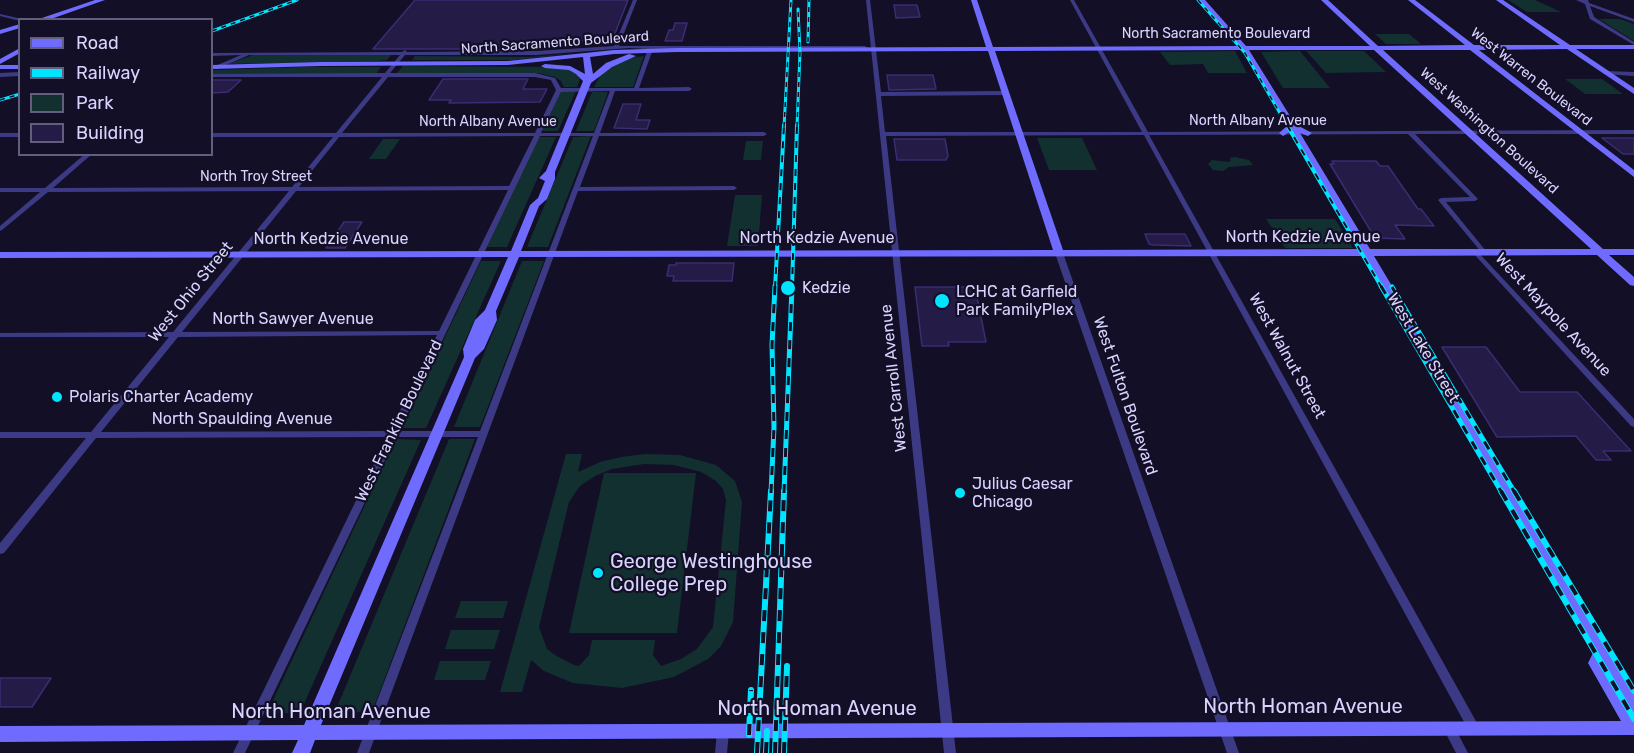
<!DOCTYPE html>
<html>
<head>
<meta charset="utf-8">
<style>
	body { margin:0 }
	#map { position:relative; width:1634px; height:753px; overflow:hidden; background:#130f26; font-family:Rubik,sans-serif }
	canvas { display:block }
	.legend { position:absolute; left:18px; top:18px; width:195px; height:138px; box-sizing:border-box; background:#130f26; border:2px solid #625e7d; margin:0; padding:8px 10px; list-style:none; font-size:18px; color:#d9d4ff }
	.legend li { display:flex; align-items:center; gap:12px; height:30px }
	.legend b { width:30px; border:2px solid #625e7d }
</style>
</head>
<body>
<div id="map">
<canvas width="1634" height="753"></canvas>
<ul class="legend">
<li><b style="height:8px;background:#6f6bff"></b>Road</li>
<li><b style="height:8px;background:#00e5ff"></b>Railway</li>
<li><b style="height:16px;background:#12302f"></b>Park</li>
<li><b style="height:16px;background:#241b47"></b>Building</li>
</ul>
</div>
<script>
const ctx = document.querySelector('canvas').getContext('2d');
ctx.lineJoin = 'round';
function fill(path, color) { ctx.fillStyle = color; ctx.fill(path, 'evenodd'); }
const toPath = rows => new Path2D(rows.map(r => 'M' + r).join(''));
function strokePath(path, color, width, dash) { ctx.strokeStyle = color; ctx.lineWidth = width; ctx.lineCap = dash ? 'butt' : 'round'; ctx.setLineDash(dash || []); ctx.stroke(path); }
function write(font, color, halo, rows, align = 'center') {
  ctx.font = font + ' Rubik,sans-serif'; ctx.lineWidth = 4.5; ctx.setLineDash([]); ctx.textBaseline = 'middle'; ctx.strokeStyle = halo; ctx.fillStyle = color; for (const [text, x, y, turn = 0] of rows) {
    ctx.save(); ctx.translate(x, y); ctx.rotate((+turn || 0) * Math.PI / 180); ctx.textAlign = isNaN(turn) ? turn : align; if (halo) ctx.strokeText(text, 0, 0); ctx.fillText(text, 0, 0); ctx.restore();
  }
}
fill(toPath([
	[1508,0,1535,0,1561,12,1527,12],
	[1599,19,1620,19,1634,24,1634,41],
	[1375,34,1409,34,1421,44,1386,44],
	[1235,51,1247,73,1208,73,1203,64,1170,65,1160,52],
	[1300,51,1330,88,1283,88,1261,52],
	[1306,51,1364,51,1386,72,1326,73],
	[578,53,514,60,412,60,415,56,530,57],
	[253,55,391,55,387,60,376,61,228,64],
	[644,56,633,87,594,87,602,72,611,66,630,58],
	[403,66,557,67,569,69,578,74,580,79,577,87,564,87,561,81,555,77,538,73,397,73],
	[303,67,381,67,376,74,212,74,212,70],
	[1565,79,1602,79,1623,94,1585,94],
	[576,91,558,131,542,131,561,92],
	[592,92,608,92,594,131,576,131],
	[591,136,548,247,527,247,573,137],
	[539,137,556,137,507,247,487,247],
	[1037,138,1082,138,1097,170,1049,170],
	[383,139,400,139,386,159,369,159],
	[746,141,763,141,761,160,743,160],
	[1235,157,1249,160,1253,165,1229,167,1223,171,1213,170,1208,164,1212,160,1229,162,1231,160,1229,158],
	[735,195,762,195,758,246,727,246],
	[1266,219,1335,219,1353,248,1285,248],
	[481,261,501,261,426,428,402,428],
	[522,261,544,261,480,427,454,427],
	[396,439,421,440,300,713,267,713],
	[449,439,475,439,372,712,335,712],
	[566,454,582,454,578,472,600,462,621,457,645,454,680,455,716,465,735,481,742,502,733,622,721,646,708,659,674,677,622,688,573,683,544,671,531,660,522,692,500,692],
	[644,464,674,465,701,472,716,481,723,489,726,500,713,627,697,649,681,659,661,666,653,655,655,640,592,640,589,655,579,666,574,665,555,655,547,649,539,627,569,502,580,486,595,476,612,469],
	[604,473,696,473,677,633,569,633],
	[461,601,508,601,503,618,455,618],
	[451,630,500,630,494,649,445,649],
	[440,661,491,661,485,680,434,680]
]), '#12302f');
const building = toPath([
	[415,0,628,0,612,41,549,41,545,48,538,49,373,49,415,0],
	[894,5,917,5,920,17,896,18,894,5],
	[675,23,687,23,682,41,665,41,669,30,673,30,675,23],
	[887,75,933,75,936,89,889,90,887,75],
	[443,79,528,79,523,89,547,89,540,102,449,103,451,100,429,100,443,79],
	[212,80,241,80,228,92,212,93,212,80],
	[623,104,641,104,636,120,650,120,647,129,614,128,623,104],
	[1602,138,1634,138,1634,154,1623,154,1602,138],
	[894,139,945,139,948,156,946,160,897,160,894,139],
	[1332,161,1376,161,1380,166,1388,166,1418,209,1421,209,1434,226,1395,225,1405,239,1375,238,1330,164,1334,164,1332,161],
	[344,222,362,222,345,248,326,248,344,222],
	[1145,234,1185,234,1191,246,1153,245,1149,244,1145,234],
	[676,263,734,263,732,281,673,281,674,276,667,276,669,265,676,265,676,263],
	[915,287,975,287,986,342,948,342,949,346,922,346,915,287],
	[1442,347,1486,347,1520,392,1577,392,1631,451,1603,451,1611,460,1596,460,1576,436,1497,437,1442,347],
	[0,678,51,678,32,707,0,707,0,678]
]);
fill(building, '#241b47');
strokePath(building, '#3b2d73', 1.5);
fill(toPath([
	[633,0,637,0,619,46,865,46,868,48,865,50,653,49,639,88,689,87,692,89,689,91,615,91,600,133,764,132,767,134,764,136,599,136,580,187,734,186,737,188,734,190,578,191,369,753,357,753,478,437,396,437,245,753,233,753,387,437,96,438,4,553,0,554,0,543,86,438,0,438,0,432,91,432,169,337,0,337,0,333,173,332,289,191,48,192,2,230,0,231,0,226,40,192,0,192,0,188,45,188,85,154,92,154,53,188,292,187,333,137,212,137,212,133,336,133,382,77,212,77,212,74,385,73,400,55,249,55,217,69,214,67,215,66,241,55,212,56,212,53,402,52,405,50,407,52,536,51,614,46,633,0],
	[629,48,648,49,634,88,561,88,555,78,535,73,390,73,405,55,536,55,629,48],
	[388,77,535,77,551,80,556,90,535,133,342,133,388,77],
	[610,91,594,133,541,133,561,92,610,91],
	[534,136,509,186,299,187,339,137,534,136],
	[540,136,593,136,480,431,399,431,540,136],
	[508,190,439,331,182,332,296,191,508,190],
	[437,335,390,431,101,432,178,337,437,335],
	[866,0,870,0,881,92,1006,91,1009,93,1006,95,881,96,885,132,1142,132,1070,0,1074,0,1148,132,1634,130,1634,134,1415,134,1478,199,1475,201,1446,202,1486,251,1486,253,1484,254,1482,253,1438,200,1441,198,1470,197,1408,134,1149,135,1477,723,1479,727,1477,731,1473,732,1469,731,1144,135,886,136,956,753,944,753,866,0],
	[1576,0,1588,0,1589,3,1634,19,1634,22,1590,6,1594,17,1634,42,1634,45,1590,19,1585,4,1576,0],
	[0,14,22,19,22,20,20,20,20,21,0,16,0,14],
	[1606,71,1634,72,1634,76,1604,74,1603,73,1606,71],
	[20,72,20,76,0,77,0,73,20,72],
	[0,133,20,133,20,137,0,137,0,133],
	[1475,250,1477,251,1634,419,1634,427,1631,426,1473,253,1473,251,1475,250],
	[1059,251,1063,253,1239,753,1227,753,1055,253,1059,251],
	[1449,723,1453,724,1468,753,1456,753,1443,728,1445,724,1449,723],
	[723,726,727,727,729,731,727,753,715,753,717,731,719,727,723,726]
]), '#3d3a85');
fill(toPath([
	[95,0,105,0,48,20,36,20,95,0],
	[971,0,977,0,993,47,1238,46,1198,0,1205,0,1246,46,1370,46,1321,0,1328,0,1378,46,1465,45,1408,0,1415,0,1474,45,1560,45,1496,0,1503,0,1570,45,1634,45,1634,49,1576,49,1634,88,1634,94,1567,49,1479,50,1634,170,1634,177,1470,50,1383,50,1603,249,1634,249,1634,255,1609,255,1634,277,1634,286,1630,285,1597,255,1374,256,1634,690,1634,735,315,740,310,753,292,753,298,740,0,742,0,726,304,725,464,357,463,349,475,320,485,310,508,257,0,258,0,252,511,251,530,205,538,198,545,181,539,178,546,171,583,81,576,74,569,70,545,68,541,66,545,64,570,66,585,74,583,57,508,65,320,66,212,69,212,65,320,62,508,61,614,50,677,48,986,47,971,0],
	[1242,50,1287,126,1279,133,1283,136,1291,131,1360,249,1063,250,995,51,1242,50],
	[1249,50,1374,50,1591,249,1370,249,1300,133,1308,136,1312,133,1295,124,1249,50],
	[988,51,1053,250,521,251,539,206,547,199,555,179,555,172,591,83,612,67,636,56,629,54,606,63,593,74,590,57,614,54,677,52,988,51],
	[1363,256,1594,651,1588,663,1621,721,321,725,475,358,484,349,497,320,496,311,519,257,1363,256],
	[20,24,20,28,0,34,0,30,20,24],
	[20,48,20,53,0,64,0,59,20,48],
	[0,65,20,65,20,69,0,69,0,65]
]), '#6f6bff');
const railFar3 = toPath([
	[1198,0,1245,53,1288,127],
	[212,31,297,0],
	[808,42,809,0],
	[0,100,20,94],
	[784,127,791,0],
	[797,127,800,52,798,9]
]);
const railFar2 = toPath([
	[1287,125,1382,288],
	[775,288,784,125],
	[792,288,797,125]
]);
const railFar1 = toPath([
	[1381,286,1502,493],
	[1392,287,1515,493],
	[771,493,774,427,772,345,775,286],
	[784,493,792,286]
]);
const rail = toPath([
	[1501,491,1634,719],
	[1514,491,1634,691],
	[749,735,751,690],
	[757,753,771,491],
	[766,753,767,731],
	[775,753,784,491],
	[784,753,787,666]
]);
strokePath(railFar3, '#00e5ff', 3);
strokePath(railFar2, '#00e5ff', 4);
strokePath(railFar1, '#00e5ff', 5);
strokePath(rail, '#00e5ff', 6);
strokePath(railFar3, '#130f26', 1.5, [5]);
strokePath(railFar2, '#130f26', 2, [7]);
strokePath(railFar1, '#130f26', 3, [9]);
strokePath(rail, '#130f26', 4, [11]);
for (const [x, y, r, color] of [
	[788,288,8,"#00e5ff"],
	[942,301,8,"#00e5ff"],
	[57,397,6,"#00e5ff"],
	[960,493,6,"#00e5ff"],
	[598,573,6,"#00e5ff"]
]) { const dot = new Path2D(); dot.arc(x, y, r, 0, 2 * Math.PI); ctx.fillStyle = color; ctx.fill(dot); strokePath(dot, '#130f26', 2); }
write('14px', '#d9d4ff', '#130f26', [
	["North Sacramento Boulevard",1216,34],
	["North Sacramento Boulevard",555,43,-4],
	["West Warren Boulevard",1531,77,38],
	["North Albany Avenue",1258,121],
	["North Albany Avenue",488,122],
	["West Washington Boulevard",1489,131,42],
	["North Troy Street",256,177]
]);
write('16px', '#d9d4ff', '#130f26', [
	["North Kedzie Avenue",1303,237],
	["North Kedzie Avenue",817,238],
	["North Kedzie Avenue",331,239],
	["West Ohio Street",191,292,-51],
	["West Maypole Avenue",1553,315,47],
	["North Sawyer Avenue",293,319],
	["West Lake Street",1423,348,59],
	["West Walnut Street",1287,356,61],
	["West Carroll Avenue",894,378,-96],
	["West Fulton Boulevard",1125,396,71],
	["North Spaulding Avenue",242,419],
	["West Franklin Boulevard",399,421,-64]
]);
write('16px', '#d9d4ff', '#130f26', [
	["Kedzie",802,288],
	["LCHC at Garfield",956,292],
	["Park FamilyPlex",956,310],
	["Polaris Charter Academy",69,397],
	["Julius Caesar",972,484],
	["Chicago",972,502]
], 'left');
write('20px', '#d9d4ff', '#130f26', [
	["George Westinghouse",610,562],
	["College Prep",610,585]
], 'left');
write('20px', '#d9d4ff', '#130f26', [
	["North Homan Avenue",1303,707],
	["North Homan Avenue",817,709],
	["North Homan Avenue",331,712]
]);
</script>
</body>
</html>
